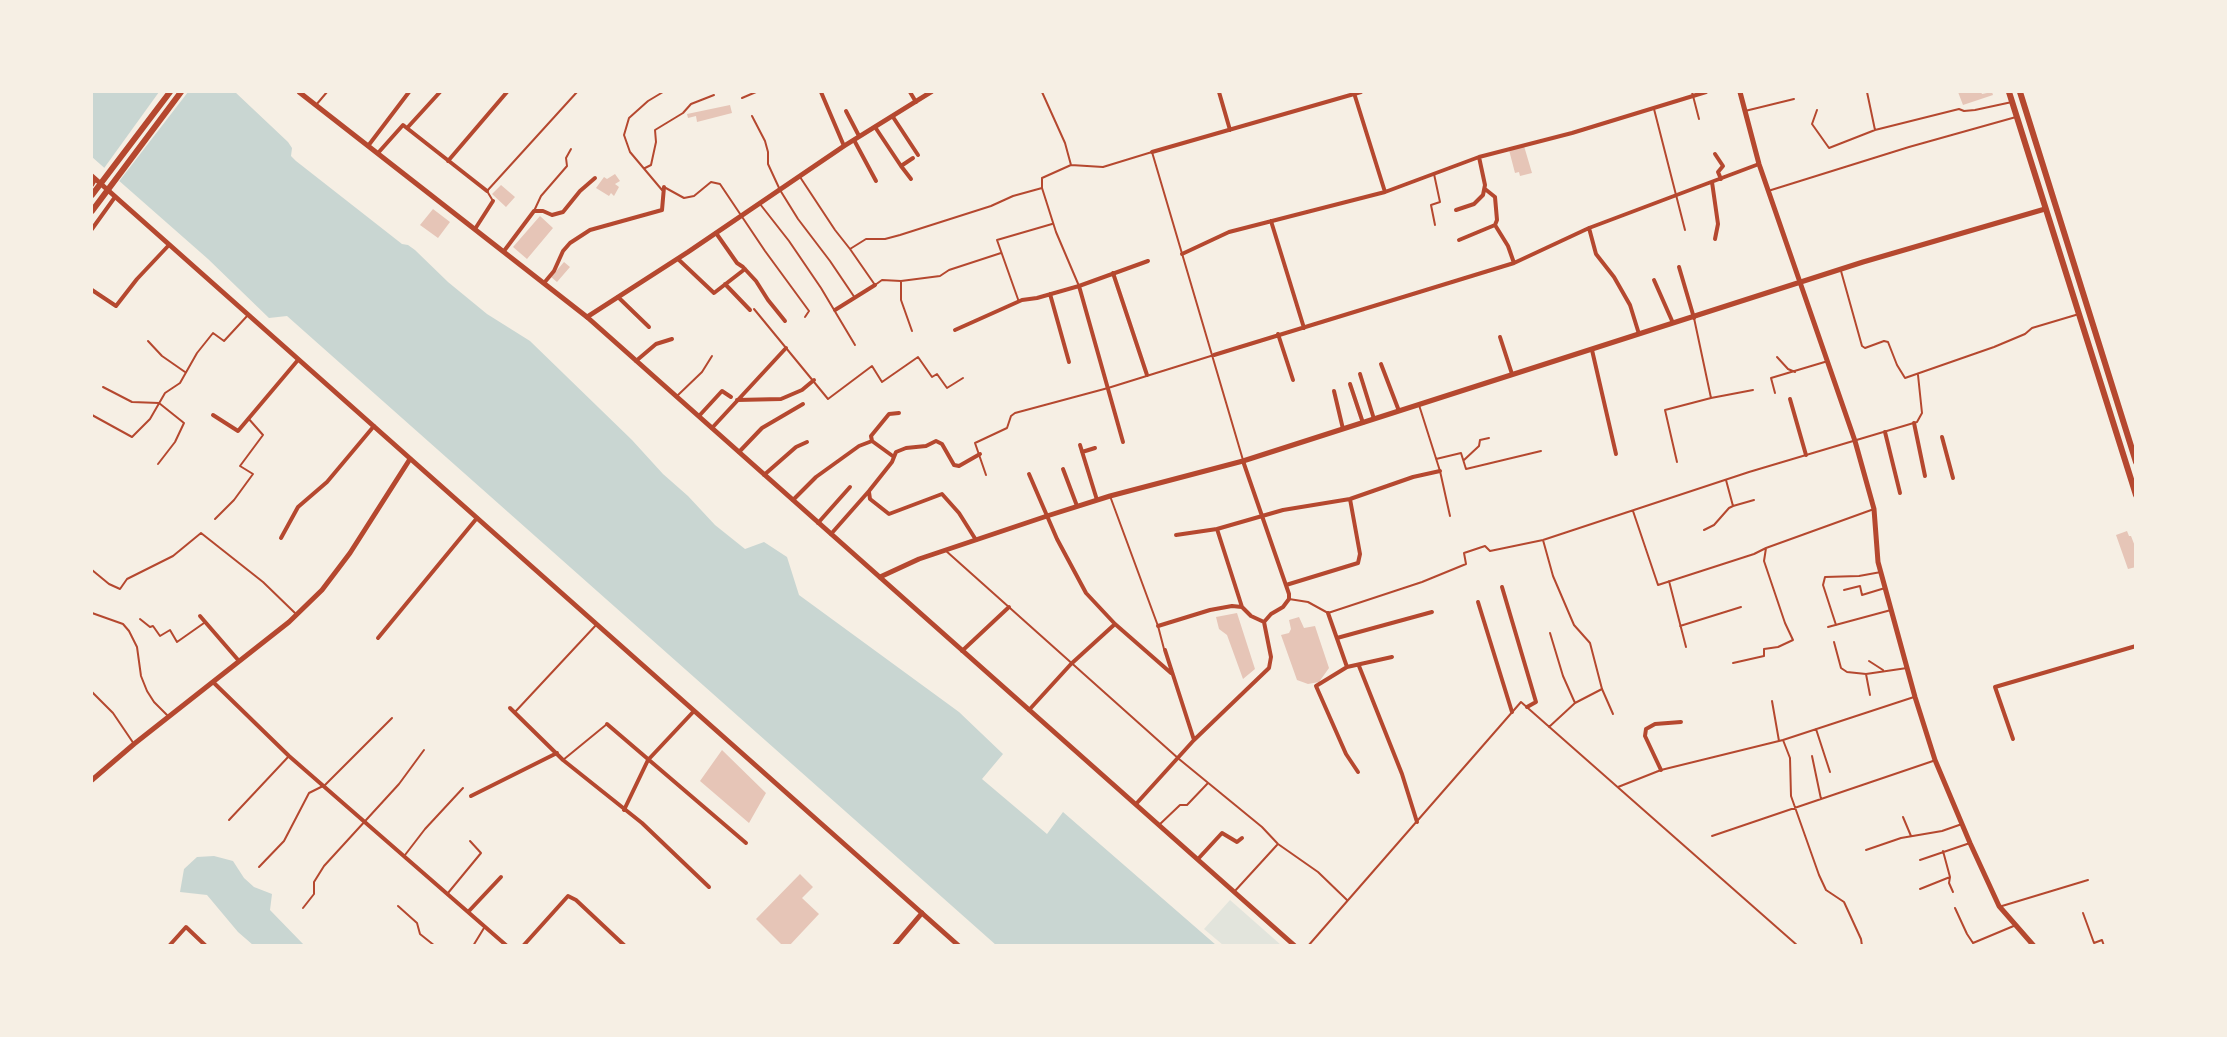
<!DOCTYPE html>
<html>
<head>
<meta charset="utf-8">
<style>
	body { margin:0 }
	#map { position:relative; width:2227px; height:1037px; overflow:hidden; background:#f6efe4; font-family:Lato,sans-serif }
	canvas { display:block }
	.frame { position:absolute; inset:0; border:93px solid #f6efe4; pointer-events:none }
</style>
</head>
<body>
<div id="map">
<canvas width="2227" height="1037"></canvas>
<div class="frame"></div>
</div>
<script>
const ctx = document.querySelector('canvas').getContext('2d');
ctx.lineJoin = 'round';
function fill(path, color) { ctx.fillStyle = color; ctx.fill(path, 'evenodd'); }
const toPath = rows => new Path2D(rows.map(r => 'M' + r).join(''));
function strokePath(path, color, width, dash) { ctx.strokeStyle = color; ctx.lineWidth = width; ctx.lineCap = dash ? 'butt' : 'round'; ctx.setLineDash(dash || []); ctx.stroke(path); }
fill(toPath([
	[1230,900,1281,945,1223,945,1204,929]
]), '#e2e4dc');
fill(toPath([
	[92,92,235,92,288,142,292,148,291,156,296,161,402,244,408,245,415,250,448,282,487,314,530,341,632,440,663,474,688,496,715,525,745,549,764,542,787,557,799,595,959,712,1003,754,982,779,1047,834,1063,812,1216,945,996,945,287,316,269,318,208,259,92,157],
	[214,856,233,861,244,878,254,887,272,894,270,910,304,945,253,945,238,932,207,895,180,892,184,869,197,857]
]), '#c9d6d2');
fill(toPath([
	[159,92,188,92,117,184,102,171]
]), '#f6efe4');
fill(toPath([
	[1958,92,1981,92,1982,94,1992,92,1993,95,1963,105],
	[730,105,732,113,697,122,696,116,688,118,687,114],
	[1524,146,1532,173,1520,176,1519,172,1515,173,1509,150],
	[615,174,620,181,615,184,619,187,614,196,611,193,609,196,596,188,604,177,607,179],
	[501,185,515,197,506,207,492,194],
	[433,209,450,222,438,238,420,225],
	[540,216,553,228,527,259,513,247],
	[564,262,570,267,557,282,551,277],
	[2127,531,2129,536,2131,536,2136,549,2136,567,2128,569,2116,535],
	[1237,613,1255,669,1243,679,1227,635,1219,629,1216,617],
	[1299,617,1304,628,1315,626,1329,668,1319,682,1308,684,1297,680,1281,635,1289,633,1291,629,1289,620],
	[722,750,766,793,749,823,700,781],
	[800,874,813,887,802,898,819,914,789,946,783,946,756,919]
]), '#e6c5b7');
strokePath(toPath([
	[663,92,648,101,629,118,624,135,630,152,662,190,664,187,684,198,694,196,711,182,720,184,765,251,809,311,805,317],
	[1042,92,1065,143,1071,165,1103,167,1152,152,1243,460],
	[1692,92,1699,119],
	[1867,92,1875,130],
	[742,98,756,92],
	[316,105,327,92],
	[1654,109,1685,230],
	[1817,110,1812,124,1829,148,1875,130,1959,109,1964,111,1975,110,2012,102],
	[1745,111,1794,99],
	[752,116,765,141,768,152,768,164,780,190,798,219,830,261,855,298],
	[1071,165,1042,178,1042,188,1056,232,1079,286],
	[645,168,651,165,656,142,655,130,683,113,691,104,714,95],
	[1434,174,1440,202,1431,205,1435,225],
	[800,177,835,230,850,249,875,285,882,280,901,281,940,276,949,270,1001,253],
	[1768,191,1909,147,2016,117],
	[493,201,487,191,577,92],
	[760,204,789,241,821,288,855,345],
	[534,211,541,196,567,166,566,158,571,149],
	[850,249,866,239,885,239,900,235,991,206,1013,196,1042,188],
	[1841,271,1862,346,1865,348,1884,341,1888,342,1897,365,1905,378,1994,347,2025,334,2032,328,2079,314],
	[901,281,901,300,912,331],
	[1019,302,997,240,1052,224],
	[754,309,828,399,872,366,882,382,918,357,932,377,937,374,947,388,963,378],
	[1694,318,1711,398,1753,390],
	[148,341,162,356,185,372],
	[1777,357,1788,369,1795,372],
	[103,387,132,402,159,403],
	[1775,393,1771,378,1828,361],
	[677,396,702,372,712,356],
	[1419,405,1440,471,1450,516],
	[92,415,132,437,150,419,165,393,180,383,197,353,213,333,224,341,248,315],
	[1436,459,1461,453,1466,469,1541,451],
	[1464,460,1479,446,1480,440,1489,438],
	[1677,462,1665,410,1711,398],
	[158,464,175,442,184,423,159,403],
	[986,475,975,443,1007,428,1011,416,1015,413,1108,388,1214,355],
	[1110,496,1158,626,1164,649],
	[1733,506,1754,500],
	[1633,511,1658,585,1754,554,1766,548,1874,509],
	[215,519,234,500,253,474,240,466,263,435,248,418],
	[1704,530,1714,525,1729,508,1733,506,1726,480],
	[1543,540,1553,576,1574,625,1590,643,1602,689,1613,714],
	[92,548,92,551],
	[945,550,1179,759,1262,827,1278,844,1318,872,1347,900],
	[92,570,109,584,120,589,127,579,173,556,201,533,263,582,295,613],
	[1669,581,1686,647],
	[1844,590,1860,586,1862,595,1885,588],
	[1289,599,1308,602,1328,613,1422,582,1466,564,1464,553,1485,546,1490,551,1543,540,1749,472,1917,422,1922,413,1918,375],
	[92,613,123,624,129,631,137,647,141,676,147,691,154,702,167,715],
	[140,619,150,627,153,626,160,636,170,630,177,642,204,623],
	[1836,625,1823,585,1825,577,1859,576,1881,572],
	[1680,626,1741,607],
	[1828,627,1891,610],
	[1550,633,1563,676,1575,703],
	[1834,642,1841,668,1847,672,1866,674,1907,668],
	[1869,661,1883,670],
	[1733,663,1764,656,1764,649,1778,647,1793,640,1785,623,1764,561,1766,548],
	[1866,674,1870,695],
	[92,692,113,713,134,744],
	[1772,701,1779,741],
	[515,712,597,624],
	[1549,727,1575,703,1602,689],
	[1816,729,1830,772],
	[1783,740,1790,758,1791,796,1819,875,1826,890,1844,902,1861,939,1862,946],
	[1812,756,1821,799],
	[563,760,607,724],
	[1618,787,1661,770,1783,740,1914,697],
	[1903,817,1911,836],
	[229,820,289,756],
	[1159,825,1180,805,1187,805,1208,783],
	[1712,836,1933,761],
	[1866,850,1901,838,1942,831,1962,824],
	[405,855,425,829,463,788],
	[1920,860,1970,843],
	[259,867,284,841,309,793,325,785,392,718],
	[1950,877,1949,883,1953,892],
	[1920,889,1950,877,1943,851],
	[1234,892,1277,845],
	[448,893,481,853,470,841],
	[398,906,417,923,420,934,435,946],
	[2002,906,2088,880],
	[303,908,314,894,314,882,324,866,399,784,424,750],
	[1955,908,1967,934,1973,943],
	[2083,913,2094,943,2102,940,2104,946],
	[1973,943,2016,925],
	[473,946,484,928],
	[1308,946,1521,702,1798,946]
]), '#b5482f', 2);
strokePath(toPath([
	[821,92,844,146],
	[910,92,916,102],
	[1219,92,1230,130],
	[1354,93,1385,192],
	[846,111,859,136],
	[893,117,918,155],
	[408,127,440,92],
	[875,127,901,166,913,158],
	[854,140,876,181],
	[368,146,409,92],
	[1152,152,1361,92],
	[378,153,403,125,487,191],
	[1715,154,1723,166,1718,172,1721,179],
	[448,161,507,92],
	[901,166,911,179],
	[1712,182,1718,224,1715,239],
	[92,185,95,180],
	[1485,189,1495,197,1497,220,1495,225],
	[1456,210,1474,204,1483,195,1485,185,1479,157],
	[1271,221,1304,328],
	[1589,228,1596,254,1614,277,1630,305,1639,334],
	[92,229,115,197],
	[475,229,493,201],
	[716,233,737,263,743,267,756,281,768,300,785,321],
	[1459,240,1495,225,1508,246,1514,263],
	[504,251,534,211,543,211,552,215,563,212,580,191,595,178],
	[1182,254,1229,232,1385,192,1479,157,1572,133,1706,92],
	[678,259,714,293,745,269],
	[1679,267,1694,318],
	[1113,273,1147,375],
	[1654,280,1673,323],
	[544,283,554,271,563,251,570,243,590,230,662,210,664,187],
	[725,284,750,310],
	[1079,286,1123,442],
	[92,290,116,306,137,279,169,245],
	[1050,294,1069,362],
	[618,297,649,327],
	[835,310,875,285],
	[955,330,1022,300,1037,298,1079,286,1148,261],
	[1278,334,1293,380],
	[1500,337,1512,374],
	[1592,350,1616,454],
	[1214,355,1514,263,1589,228,1759,164],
	[636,361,656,344,672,339],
	[1381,364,1399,411],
	[1360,374,1374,419],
	[1350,384,1363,423],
	[1334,391,1343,429],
	[1790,399,1806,455],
	[737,400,781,399,802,390,814,380],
	[213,415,238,431,298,360],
	[699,416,722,391,731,397],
	[1914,423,1925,476],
	[712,428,786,348],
	[1885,432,1900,493],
	[1942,437,1953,478],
	[872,441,871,436,889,414,899,413],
	[1080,445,1097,500],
	[739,452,762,428,803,404],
	[1082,452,1095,448],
	[1243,461,1289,594,1289,599,1283,607,1271,614,1264,622],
	[1063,469,1077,506],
	[1029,474,1057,539,1086,593,1115,624,1171,673],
	[764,475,796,447,807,442],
	[869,492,870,499,889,514,942,494,959,513,976,540],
	[793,500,816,477,859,446,872,441,894,457],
	[818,523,850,487],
	[831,534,869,491,892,462,896,452,906,448,926,446,936,441,942,444,954,465,959,466,980,454],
	[1176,535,1217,529],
	[281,538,298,507,327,482,374,426],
	[1286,585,1358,563,1360,554,1350,499],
	[1502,587,1536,702,1527,707],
	[1478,602,1512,712],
	[1242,607,1217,529,1283,510,1350,499,1413,477,1440,471],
	[1328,613,1347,667],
	[200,616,239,661],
	[1158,626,1210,610,1232,606,1242,607,1251,616,1264,622],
	[378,638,477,518],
	[1337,638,1432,612],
	[1165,650,1194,740],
	[962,651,1009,607],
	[1359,666,1402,774,1417,822],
	[213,682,289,756,507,946],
	[510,708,563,760,642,823,709,887],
	[1029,710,1071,664,1115,624],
	[607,724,746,843],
	[2013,739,1995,687,2136,646],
	[1661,770,1645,736,1646,729,1655,724,1681,722],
	[1358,772,1346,754,1316,686,1347,667,1392,657],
	[471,796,557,753],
	[1136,804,1194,740,1269,668,1271,657,1264,622],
	[624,810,648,760,694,711],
	[1198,859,1222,833,1237,842,1242,838],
	[469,911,501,877],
	[169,946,186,927,206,946],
	[523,946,568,896,576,900,625,946]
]), '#b5482f', 4);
strokePath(toPath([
	[1740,92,1759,164,1855,441,1874,509,1878,562,1915,697,1935,760,1970,843,1999,906,2034,946],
	[587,317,688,252,844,146,931,92],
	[880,577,919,559,1047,516,1110,496,1243,461,1863,262,2045,209],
	[92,780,134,744,289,622,322,590,350,553,410,459],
	[894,946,922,913]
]), '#b5482f', 5);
strokePath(toPath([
	[299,92,587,317,1295,946],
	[92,176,959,946]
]), '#b5482f', 5);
strokePath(toPath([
	[2009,92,2136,495],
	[2020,92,2136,462],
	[92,195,170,92],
	[92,211,181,92]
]), '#b5482f', 6);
</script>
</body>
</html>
